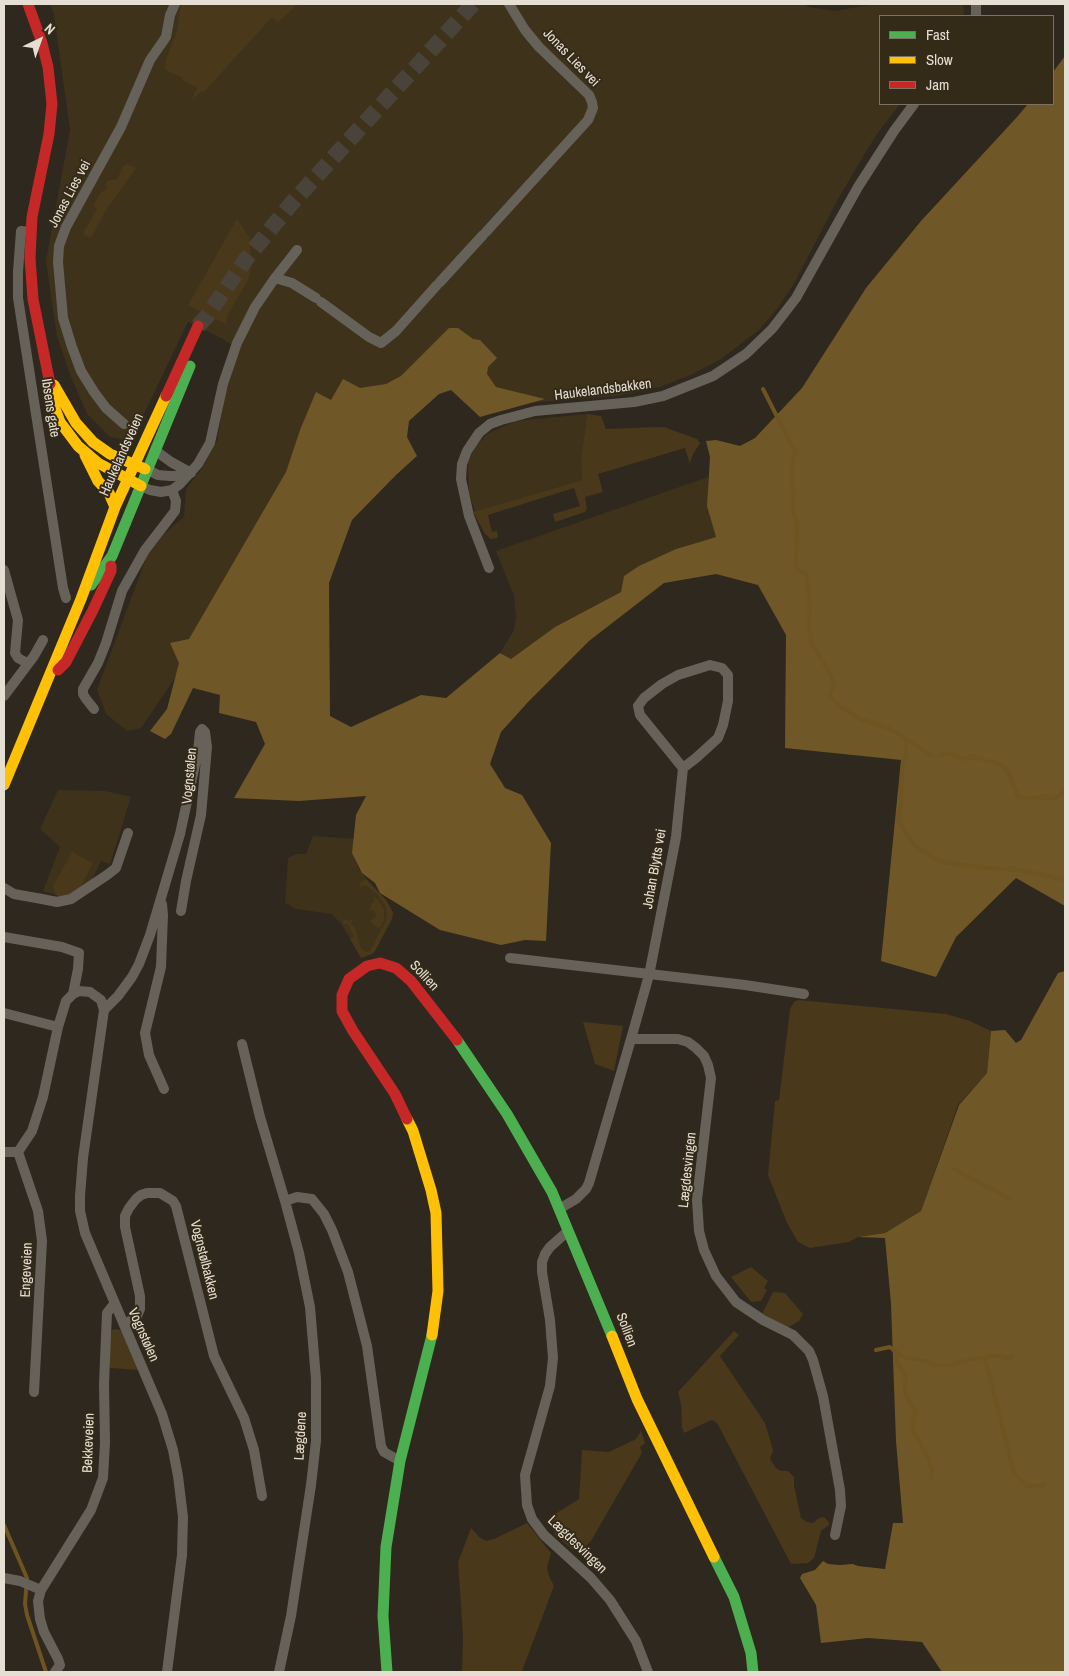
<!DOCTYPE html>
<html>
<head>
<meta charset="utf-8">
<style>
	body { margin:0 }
	#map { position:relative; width:1069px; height:1676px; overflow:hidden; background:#2e281e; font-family:"Archivo Narrow",sans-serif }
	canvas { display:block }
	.frame { position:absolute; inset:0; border:5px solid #e5ded3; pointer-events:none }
	.legend { position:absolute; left:879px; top:15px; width:175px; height:90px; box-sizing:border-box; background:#342a18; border:1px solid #7b7263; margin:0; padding:6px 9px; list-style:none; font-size:15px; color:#e5ded3 }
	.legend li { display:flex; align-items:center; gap:10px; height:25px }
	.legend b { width:25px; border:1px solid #7b7263 }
	.north { position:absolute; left:15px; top:15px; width:50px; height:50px; -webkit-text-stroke:4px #342a18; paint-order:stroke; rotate:42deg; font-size:14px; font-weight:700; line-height:20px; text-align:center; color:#e5ded3 }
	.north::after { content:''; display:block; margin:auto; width:18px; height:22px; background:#e5ded3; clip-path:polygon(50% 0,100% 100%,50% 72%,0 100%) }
</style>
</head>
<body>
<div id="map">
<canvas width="1069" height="1676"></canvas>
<div class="frame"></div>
<ul class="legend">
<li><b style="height:6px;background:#4caf50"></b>Fast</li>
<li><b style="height:6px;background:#ffc107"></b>Slow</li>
<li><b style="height:6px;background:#c62828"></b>Jam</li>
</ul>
<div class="north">N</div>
</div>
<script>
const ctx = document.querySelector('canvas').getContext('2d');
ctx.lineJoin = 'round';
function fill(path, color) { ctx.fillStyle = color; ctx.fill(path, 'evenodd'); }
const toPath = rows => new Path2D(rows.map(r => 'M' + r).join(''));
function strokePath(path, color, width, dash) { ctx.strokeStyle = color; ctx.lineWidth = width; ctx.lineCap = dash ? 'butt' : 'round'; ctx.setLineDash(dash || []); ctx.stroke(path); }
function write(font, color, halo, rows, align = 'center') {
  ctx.font = font + ' "Archivo Narrow",sans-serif'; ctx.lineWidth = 4; ctx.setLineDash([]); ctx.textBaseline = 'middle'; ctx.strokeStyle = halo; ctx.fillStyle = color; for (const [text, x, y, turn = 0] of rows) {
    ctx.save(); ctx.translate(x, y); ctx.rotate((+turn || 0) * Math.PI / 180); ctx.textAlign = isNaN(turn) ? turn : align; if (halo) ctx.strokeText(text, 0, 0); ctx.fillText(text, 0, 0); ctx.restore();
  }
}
fill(toPath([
	[50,4,804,4,809,7,835,11,874,4,963,4,964,13,963,16,880,16,880,104,900,104,877,134,858,165,837,201,795,282,777,309,759,330,721,359,691,375,660,387,617,396,513,404,455,360,196,647,141,728,127,731,106,714,97,690,151,545,184,517,186,489,203,467,217,441,224,400,237,348,221,338,188,322,131,441,110,437,87,414,71,377,57,336,46,261,70,130,54,15],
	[587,414,581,459,582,480,475,512,469,492,468,461,476,446,487,434,516,421],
	[708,477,708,506,716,537,676,549,624,576,621,592,555,627,511,659,500,653,514,630,516,617,514,596,496,551],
	[58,790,105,791,131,797,110,864,101,861,92,880,65,898,43,891,60,847,40,829],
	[313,836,355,839,354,856,359,869,368,881,385,899,390,906,393,913,392,919,372,954,361,958,342,925,332,914,296,909,285,903,288,858,296,854,306,854]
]), '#3e321b');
fill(toPath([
	[182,4,298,4,278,22,272,17,203,93,201,91,190,103,197,88,182,80,183,78,165,70,166,59,177,31,180,9],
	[127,164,136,168,105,212,91,238,83,234,97,209,93,206,101,192,107,189,106,182,110,180,117,179,123,167],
	[237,219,249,237,251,256,251,267,248,280,227,316,226,324,188,305],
	[587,414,601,416,606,429,664,427,697,439,700,443,692,456,690,464,685,448,598,474,603,492,585,497,587,509,585,512,555,522,553,514,580,506,574,488,488,515,492,532,497,531,498,536,497,538,491,539,485,534,473,512,582,480,581,459],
	[72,852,93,863,80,888,65,897,59,897,55,894,53,886],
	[366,879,386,900,393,913,392,919,375,951,372,954,361,958,350,939,354,937,347,923,342,925,344,920,347,919,349,922,350,920,353,919,351,924,355,928,361,948,366,952,370,951,386,920,387,912,385,906,376,893,365,885,360,887,359,884],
	[374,897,377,898,384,910,384,921,380,928,376,927,370,921,376,916,374,910,369,912,372,903,375,900,373,898],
	[798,1000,946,1014,970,1021,991,1031,987,1073,958,1105,921,1211,885,1233,858,1237,849,1242,810,1248,798,1242,787,1223,768,1175,775,1101,779,1100,790,1009,794,1002],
	[583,1022,623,1026,614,1071,595,1064],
	[751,1267,768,1281,764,1288,767,1290,761,1301,751,1302,731,1277],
	[773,1292,785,1293,803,1314,799,1321,787,1328,762,1314],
	[116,1329,122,1331,138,1370,110,1368,110,1336,112,1330],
	[734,1331,739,1335,720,1356,765,1423,773,1450,770,1459,776,1468,781,1471,788,1471,794,1477,794,1485,801,1518,807,1522,813,1523,819,1518,824,1517,829,1522,829,1525,821,1531,814,1558,808,1563,791,1564,717,1423,712,1420,709,1421,684,1433,682,1427,681,1404,678,1392],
	[641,1431,645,1443,640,1447,642,1453,636,1463,591,1541,585,1547,574,1551,555,1535,550,1517,579,1499,582,1450,609,1452,636,1439],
	[527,1523,551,1553,547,1567,549,1576,554,1586,522,1671,520,1672,462,1672,463,1636,458,1562,471,1528,479,1537,486,1541,494,1539]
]), '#493819');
fill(toPath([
	[1065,56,1065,906,1016,878,956,937,936,977,881,961,901,760,785,748,786,635,758,585,716,574,664,583,589,641,529,701,501,732,490,764,505,788,522,795,551,843,546,941,525,940,501,945,440,930,380,893,375,883,362,873,352,853,356,815,366,796,299,801,234,798,265,744,256,722,219,713,220,695,193,688,171,734,165,739,150,731,167,709,179,663,170,643,189,639,286,472,300,430,316,392,331,400,343,379,360,388,386,384,401,376,449,328,458,328,473,339,480,340,497,358,488,367,487,374,496,387,545,399,480,417,451,390,439,394,409,421,407,437,417,456,396,475,352,520,329,583,330,716,351,727,421,695,446,698,500,653,511,659,555,627,621,592,624,576,639,566,676,549,716,537,707,506,710,457,706,441,716,440,740,446,755,438,802,388,866,288,921,221,1017,117,1028,104,1053,104,1053,72],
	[1065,971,1065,1672,942,1672,922,1642,868,1638,821,1643,816,1605,800,1578,802,1574,815,1570,823,1561,828,1564,839,1565,853,1564,858,1566,885,1569,893,1523,903,1523,896,1441,891,1304,885,1238,858,1237,885,1233,921,1211,959,1105,987,1073,991,1031,1005,1030,1016,1043,1021,1040,1058,973]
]), '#705727');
strokePath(toPath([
	[763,389,795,452,792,463,792,486,794,495,792,500,793,512,797,523,796,565,798,570,806,574,808,588,810,613,808,618,811,643,831,675,834,686,830,696,839,706,860,719,888,728,906,738,906,754,902,769,901,804,898,821,913,844,939,861,947,863,987,868,1020,870,1065,880],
	[906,738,931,756],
	[942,755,951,753,963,759,972,757,998,763,1007,770,1018,796,1024,799,1036,797,1056,798,1065,791],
	[954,1169,1010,1199],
	[876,1350,890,1347,897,1353,897,1363,906,1375,905,1391,909,1402,915,1410,912,1428,929,1460,932,1472,931,1479],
	[897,1353,907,1358,926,1361,933,1365,950,1365,971,1359,985,1358,996,1355,1005,1358,1012,1357],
	[985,1358,1014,1473,1027,1486,1044,1485],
	[4,1525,27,1578,25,1604,27,1615,46,1672]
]), '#6d5421', 4);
strokePath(toPath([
	[198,326,207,316,246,259,291,204,473,4]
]), '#494339', 16, [16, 8]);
strokePath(toPath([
	[976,16,976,4],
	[31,232,21,231,18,272,18,298,63,588,66,598],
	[486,232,588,120,593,108,592,102,589,95,539,47,525,30,509,4],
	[275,278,297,250],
	[440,282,483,235],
	[321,302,369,337,381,343,396,331,437,285],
	[124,424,106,408,94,392,81,371,72,347,63,318,58,262,59,246,66,227,121,127,150,60,166,37,170,15,175,4],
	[156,451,171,462,191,473],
	[148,470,158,475,170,476,180,476,190,473],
	[141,486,150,490,161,492,172,490,180,484,198,464,210,443,223,384,237,343,255,307,275,278,292,283,316,298],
	[489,568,469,516,461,479,462,464,467,451,479,433,490,424,501,420,535,411,634,402,663,396,713,376,746,354,772,329,796,298,858,187,894,131,914,104],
	[4,570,18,620,15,653,18,658,27,663],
	[710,665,722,668,728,675,728,701,723,725,718,738,696,758,683,768,640,715,638,706,644,698,662,684,678,675,710,665],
	[4,696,34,656,43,640],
	[94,709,86,699,83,694,83,689,98,663,106,643,122,591,145,550,175,511,176,501,172,490],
	[4,888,14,894,42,899,57,902,71,899,107,875,116,868,128,833],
	[162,904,163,915,161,967,145,1033,149,1055,164,1089],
	[181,911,186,881,201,815,207,747,205,732,202,729],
	[4,937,62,947,79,953,78,969,73,994],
	[510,958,745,985,804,994],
	[104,1010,118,996,132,977,139,964,150,935,180,834,198,751,200,732,202,729],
	[4,1013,58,1027],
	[631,1039,649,975,653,955,676,837,683,768],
	[242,1044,260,1117,285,1201],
	[4,1152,18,1152],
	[18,1152,32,1131,43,1097,58,1027,66,1001,73,994,79,991,90,992,101,1000,104,1010,83,1158,80,1196,80,1211,85,1233,162,1414,173,1450,178,1476,183,1517,182,1555,167,1672],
	[18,1152,38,1211,42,1241,34,1392],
	[559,1209,576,1199,586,1189,589,1183,631,1039,678,1039,688,1042,696,1048,704,1056,708,1065,711,1078,697,1200,699,1231,704,1250,716,1276,736,1302,763,1320,793,1335,809,1351,813,1360,823,1396,840,1490,841,1506,835,1535],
	[568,1231,550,1247,545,1254,542,1262,542,1272,550,1320,553,1358,550,1386,525,1475,527,1505,532,1519,544,1535,591,1578,610,1600,636,1641,648,1672],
	[124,1325,137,1316,140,1309,140,1296,125,1227,125,1216,129,1208,136,1199,141,1195,147,1193,160,1193,173,1201,176,1206,214,1356,244,1418,254,1450,262,1496],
	[4,1578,20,1581,41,1590],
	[55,1672,60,1665,58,1659,44,1632,40,1619,38,1601,41,1590,91,1510,103,1478,105,1443,104,1384,107,1313,114,1304],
	[279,1672,291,1616,311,1485,316,1441,316,1379,310,1307,299,1253,285,1201,297,1197,312,1199,324,1214,332,1230,348,1272,367,1346,381,1446,384,1452,400,1461]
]), '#66625a', 10);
strokePath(toPath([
	[91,585,112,556,190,366],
	[457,1040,507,1114,552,1192,612,1336],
	[714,1557,734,1597,751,1653,753,1672],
	[387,1672,383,1616,386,1547,400,1461,432,1335]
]), '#4caf50', 11);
strokePath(toPath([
	[50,384,51,398,60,422,78,446,98,463,141,486],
	[54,385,76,423,93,442,110,454,145,469],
	[85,455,98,481,109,493,115,507],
	[4,785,81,599,115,507,166,396],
	[407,1119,413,1131,431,1190,436,1213,438,1291,432,1335],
	[612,1336,637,1399,714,1557]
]), '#ffc107', 11);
strokePath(toPath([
	[28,4,42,43,48,67,52,104,49,134,32,217,30,258,33,299,50,384],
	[166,396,198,326],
	[58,670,66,662,93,610,111,571,111,566],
	[407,1119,395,1094,353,1031,342,1011,342,995,349,979,367,966,380,963,396,968,411,981,457,1040]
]), '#c62828', 11);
write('14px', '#e5ded3', '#342a18', [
	["Jonas Lies vei",571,58,46],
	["Jonas Lies vei",70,194,-62],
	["Haukelandsbakken",603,390,-7],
	["Ibsens gate",50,408,81],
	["Haukelandsveien",122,455,-66],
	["Vognstølen",190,776,-85],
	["Johan Blytts vei",655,869,-80],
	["Sollien",424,976,47],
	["Lægdesvingen",688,1170,-84],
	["Vognstølbakken",204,1260,76],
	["Engeveien",27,1270,-88],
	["Sollien",626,1330,69],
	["Vognstølen",143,1335,66],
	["Lægdene",301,1436,-87],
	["Bekkeveien",89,1443,-88],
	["Lægdesvingen",577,1545,44]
]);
</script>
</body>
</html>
